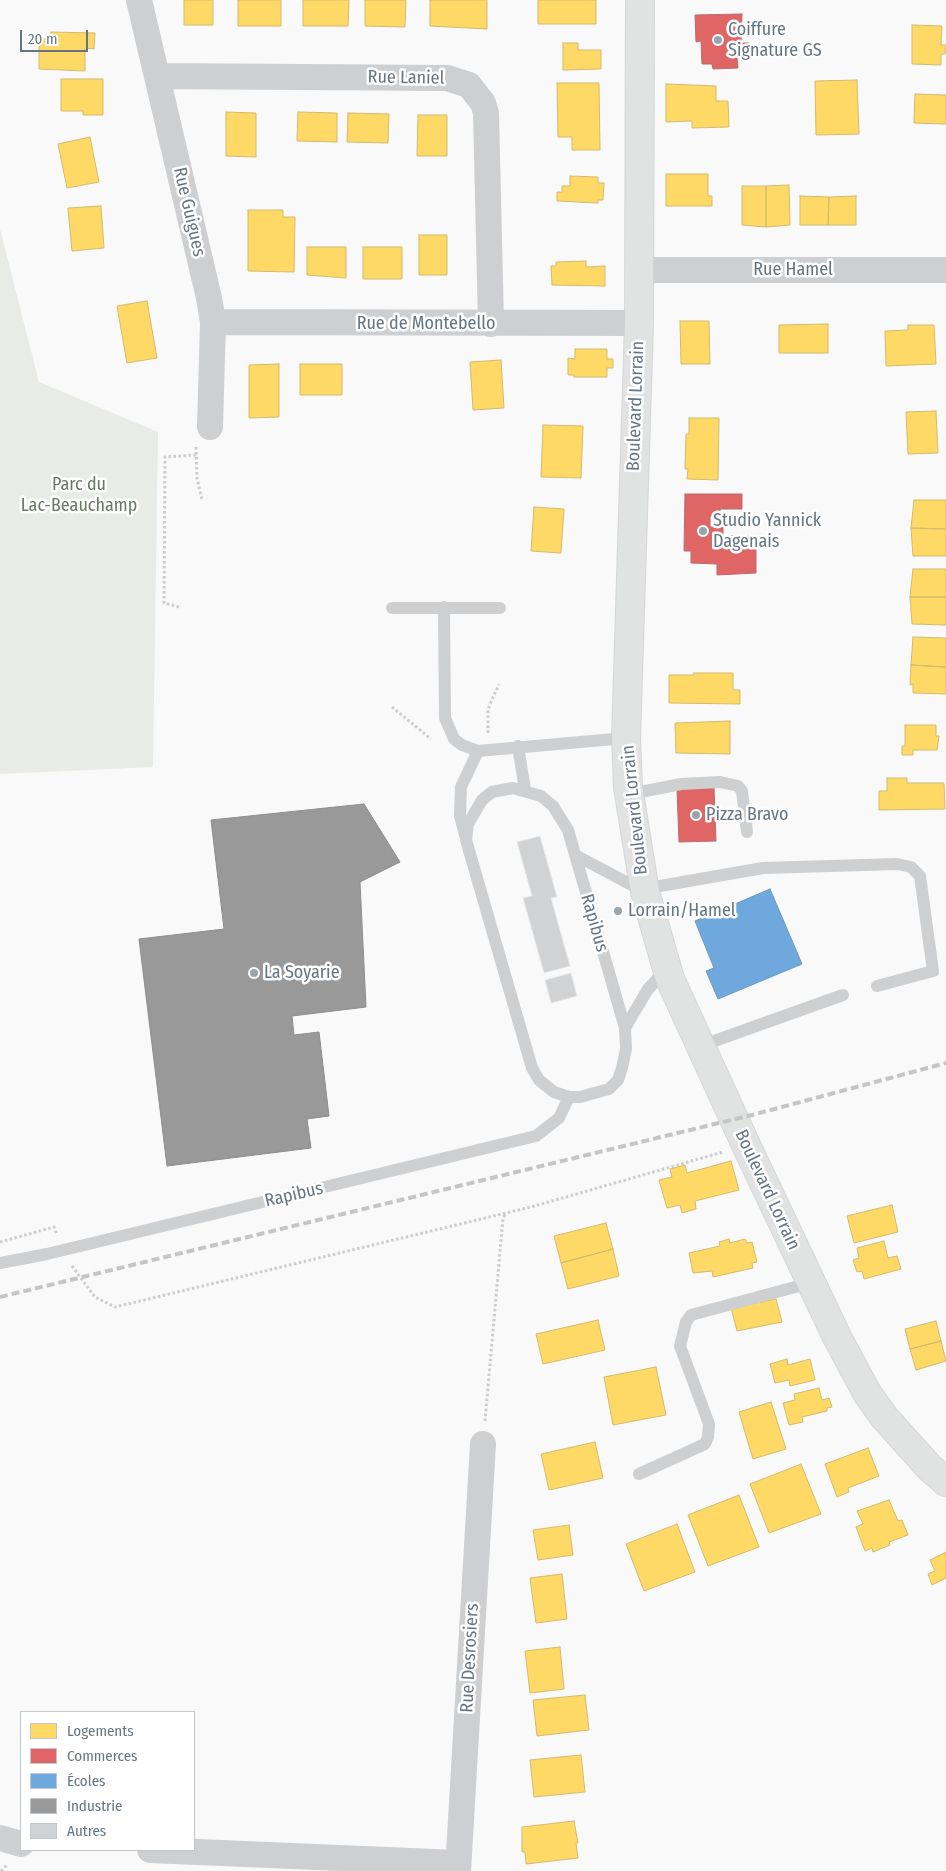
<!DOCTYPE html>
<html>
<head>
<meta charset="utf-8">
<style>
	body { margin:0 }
	#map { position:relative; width:946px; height:1871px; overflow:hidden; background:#f9f9f9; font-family:"Fira Sans Condensed",sans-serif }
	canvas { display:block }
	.legend { position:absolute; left:20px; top:1711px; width:175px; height:140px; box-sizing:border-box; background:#fff; border:1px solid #c1c8cd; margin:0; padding:6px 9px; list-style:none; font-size:15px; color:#657683 }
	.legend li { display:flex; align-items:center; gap:10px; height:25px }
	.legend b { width:25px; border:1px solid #c1c8cd }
	.scale { position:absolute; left:20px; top:30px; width:68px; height:22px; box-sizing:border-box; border:2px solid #657683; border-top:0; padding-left:6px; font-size:15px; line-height:18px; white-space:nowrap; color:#657683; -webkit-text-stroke:4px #fff; paint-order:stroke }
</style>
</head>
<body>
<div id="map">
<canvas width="946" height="1871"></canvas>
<ul class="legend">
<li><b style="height:14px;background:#ffd966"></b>Logements</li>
<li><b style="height:14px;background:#e06666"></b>Commerces</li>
<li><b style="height:14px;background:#6fa8dc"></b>Écoles</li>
<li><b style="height:14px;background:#999"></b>Industrie</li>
<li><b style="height:14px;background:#d0d2d3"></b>Autres</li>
</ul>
<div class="scale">20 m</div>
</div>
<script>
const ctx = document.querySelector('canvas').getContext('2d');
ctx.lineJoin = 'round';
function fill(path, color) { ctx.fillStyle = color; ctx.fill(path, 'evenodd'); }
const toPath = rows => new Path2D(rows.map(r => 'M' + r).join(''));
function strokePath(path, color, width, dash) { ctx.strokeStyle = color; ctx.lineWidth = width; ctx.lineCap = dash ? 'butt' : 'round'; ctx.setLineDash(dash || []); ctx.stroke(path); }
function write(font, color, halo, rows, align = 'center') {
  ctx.font = font + ' "Fira Sans Condensed",sans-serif'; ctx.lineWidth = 5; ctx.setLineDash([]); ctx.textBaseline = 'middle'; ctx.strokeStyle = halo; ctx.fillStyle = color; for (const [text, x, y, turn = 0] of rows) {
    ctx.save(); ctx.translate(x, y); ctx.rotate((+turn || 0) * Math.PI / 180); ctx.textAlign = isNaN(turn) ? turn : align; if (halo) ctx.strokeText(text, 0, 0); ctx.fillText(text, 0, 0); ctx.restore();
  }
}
fill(toPath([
	[0,229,39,382,158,432,153,767,0,774]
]), '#e8ebe6');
const homes = toPath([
	[184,0,213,0,213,25,184,25,184,0],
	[238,0,281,0,281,26,238,26,238,0],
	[303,0,349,0,348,26,303,26,303,0],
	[365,0,406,0,405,27,365,26,365,0],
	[430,0,487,0,487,29,430,26,430,0],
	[538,0,596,0,596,24,538,24,538,0],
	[912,25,942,26,941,45,946,45,945,54,941,54,941,65,912,64,912,25],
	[51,32,95,33,94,49,85,48,85,71,39,69,39,39,51,39,51,32],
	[563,43,578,43,578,50,601,50,601,69,563,70,563,43],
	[61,79,103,79,103,115,83,115,83,111,61,111,61,79],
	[857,80,859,134,816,135,815,81,857,80],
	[557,83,599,83,600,150,572,150,572,137,558,137,557,83],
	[666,84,716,86,716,101,728,101,729,127,692,128,692,121,666,122,666,84],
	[915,94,946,95,946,124,914,123,915,94],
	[226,112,256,113,256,157,226,156,226,112],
	[298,112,337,113,337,142,297,141,298,112],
	[348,113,389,114,388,143,347,142,348,113],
	[418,115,447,115,447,156,417,156,418,115],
	[90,137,99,182,67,188,58,144,90,137],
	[666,174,708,174,708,196,712,196,712,206,666,206,666,174],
	[570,176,598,177,598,183,604,183,603,200,598,200,598,203,557,201,557,192,562,192,562,186,570,186,570,176],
	[789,185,790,225,766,227,766,186,789,185],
	[742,186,766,186,766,227,742,225,742,186],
	[800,196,829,197,828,225,800,225,800,196],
	[856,196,856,225,828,225,829,197,856,196],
	[101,206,104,248,72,251,68,208,101,206],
	[248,210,283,210,283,217,295,217,294,272,248,271,248,210],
	[419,235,447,235,447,275,419,275,419,235],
	[307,247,346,247,346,278,307,275,307,247],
	[363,247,402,247,402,279,363,279,363,247],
	[586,261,586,267,605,266,605,286,552,285,551,266,556,266,556,262,586,261],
	[147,301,157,358,127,363,117,306,147,301],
	[680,321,709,321,710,364,681,364,680,321],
	[828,324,828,353,779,353,779,325,828,324],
	[908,325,934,325,936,364,886,366,885,331,908,330,908,325],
	[575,349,607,349,607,359,613,359,613,368,607,368,607,377,574,377,574,375,568,375,568,358,575,359,575,349],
	[501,360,504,408,473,410,470,362,501,360],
	[279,364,279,417,249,418,249,365,279,364],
	[300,364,342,364,342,395,300,395,300,364],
	[936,411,938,453,908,454,906,412,936,411],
	[689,418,719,418,718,480,687,479,688,469,685,469,686,434,689,434,689,418],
	[543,425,583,426,581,478,541,477,543,425],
	[914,500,946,500,946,529,911,528,914,500],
	[534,507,564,509,561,553,531,551,534,507],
	[911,528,946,529,946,556,913,556,911,528],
	[913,569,946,569,946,597,910,597,913,569],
	[910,597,946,597,946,625,912,624,910,597],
	[913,637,946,638,946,667,911,665,913,637],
	[911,665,946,667,946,694,913,693,913,684,910,685,911,665],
	[694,673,733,673,733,690,740,690,740,704,669,703,669,675,694,675,694,673],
	[730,721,730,754,676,753,675,723,730,721],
	[905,725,936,725,936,736,939,736,937,750,913,750,913,755,902,755,902,746,905,746,905,725],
	[887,778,907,778,907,783,944,783,945,809,879,810,879,791,887,791,887,778],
	[731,1161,739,1190,695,1201,696,1209,682,1213,680,1205,667,1208,659,1180,672,1177,670,1169,685,1165,687,1173,731,1161],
	[892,1205,898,1232,854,1243,847,1216,892,1205],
	[606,1223,613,1249,561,1263,554,1236,606,1223],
	[729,1239,730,1243,745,1239,747,1243,752,1242,757,1262,752,1263,753,1268,713,1277,712,1271,693,1273,689,1253,720,1246,719,1242,729,1239],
	[884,1241,888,1258,897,1256,901,1269,864,1279,862,1271,857,1272,853,1260,859,1258,857,1248,884,1241],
	[613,1249,619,1276,568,1289,561,1263,613,1249],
	[776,1299,782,1322,737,1331,731,1308,776,1299],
	[598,1320,605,1350,543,1364,536,1334,598,1320],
	[936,1321,941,1341,910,1349,905,1329,936,1321],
	[941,1341,946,1361,916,1370,910,1349,941,1341],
	[787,1359,788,1365,810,1359,815,1380,790,1386,789,1380,775,1383,770,1364,787,1359],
	[656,1367,666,1415,613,1425,604,1377,656,1367],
	[819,1388,822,1400,829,1398,832,1407,827,1408,827,1411,802,1417,803,1422,789,1425,783,1403,795,1400,794,1394,819,1388],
	[771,1402,786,1449,753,1459,739,1412,771,1402],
	[595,1442,603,1478,549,1490,541,1454,595,1442],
	[868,1448,879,1476,848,1488,849,1492,837,1497,825,1464,868,1448],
	[801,1464,821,1514,769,1533,750,1484,801,1464],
	[739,1495,759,1547,708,1566,688,1515,739,1495],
	[889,1500,898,1521,902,1520,908,1535,889,1542,890,1545,873,1552,872,1548,865,1551,856,1527,863,1524,857,1511,889,1500],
	[677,1524,695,1572,644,1591,626,1544,677,1524],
	[569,1525,573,1555,538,1560,533,1530,569,1525],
	[946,1552,946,1578,932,1585,928,1574,935,1571,930,1560,946,1552],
	[562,1574,567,1619,536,1623,530,1578,562,1574],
	[560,1647,564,1689,530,1693,525,1651,560,1647],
	[585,1695,589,1730,537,1736,533,1700,585,1695],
	[581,1755,585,1792,534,1797,530,1760,581,1755],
	[574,1821,578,1843,576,1843,578,1858,526,1864,525,1852,522,1852,522,1827,574,1821]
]);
fill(homes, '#ffd966');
strokePath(homes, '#d1bb6f', 1);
const shops = toPath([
	[742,14,741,43,749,43,749,58,737,58,738,68,713,69,712,64,702,64,701,41,696,42,695,15,742,14],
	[685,494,742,494,742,509,720,509,720,517,710,516,710,527,723,527,723,536,750,536,750,543,756,543,756,573,717,575,717,564,691,563,691,551,684,551,685,494],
	[714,787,716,841,679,842,677,789,714,787]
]);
fill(shops, '#e06666');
strokePath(shops, '#bb6b6f', 1);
const schools = toPath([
	[770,889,802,964,718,999,706,971,714,968,695,921,770,889]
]);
fill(schools, '#6fa8dc');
strokePath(schools, '#6c99c1', 1);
const industry = toPath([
	[364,804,400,862,360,882,366,1007,292,1016,294,1035,319,1032,329,1116,307,1119,311,1148,167,1166,139,939,224,929,211,820,364,804]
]);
fill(industry, '#999');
strokePath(industry, '#898e92', 1);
const building = toPath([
	[540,836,557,897,551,898,570,966,544,973,523,898,532,896,517,842,540,836],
	[571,973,577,996,551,1003,545,980,571,973]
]);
fill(building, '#d0d2d3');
strokePath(building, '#e8e8e8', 1);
const secondary = toPath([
	[640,0,639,323,626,738,628,787,645,892,670,979,746,1145,837,1337,867,1393,884,1417,929,1467,946,1482]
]);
strokePath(secondary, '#d5d6d7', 30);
strokePath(toPath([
	[196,447,197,478,202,500],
	[179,607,164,603,165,457,196,455],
	[392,707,431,739],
	[488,733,488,709,499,684],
	[0,1242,54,1227,57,1235],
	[72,1266,95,1297,115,1307,531,1207,723,1152],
	[485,1421,503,1218,506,1213],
	[1,1871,7,1865]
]), '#cbcccd', 3, [2.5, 2.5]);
strokePath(toPath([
	[444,607,445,718,454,739,462,745,478,751,626,738],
	[392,608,500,608],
	[518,746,525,790],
	[513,788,541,796,553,806,568,830,625,1028,626,1049,622,1068,618,1080,609,1089,580,1097,569,1097,554,1092,539,1080,532,1068,466,840,468,824,482,800,492,792,513,788],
	[630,794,681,784,720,782,738,786,742,791,747,832],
	[465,835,460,816,461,787,478,751],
	[575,855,645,892,660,886,763,868,897,864,911,867,920,876,933,971,877,986],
	[625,1028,648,989,667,969],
	[702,1048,717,1040,843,995],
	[0,1263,47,1254,536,1136,559,1118,569,1097],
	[639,1474,705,1444,708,1437,709,1424,680,1346,686,1322,691,1315,810,1283]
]), '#cecfd0', 12);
strokePath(toPath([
	[139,0,209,298,213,322,210,427],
	[157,76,447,78,469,85,483,103,486,113,491,324],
	[639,270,946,270],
	[213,322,639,323],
	[0,1838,21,1844],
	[150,1850,458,1863],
	[458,1871,483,1444]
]), '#cecfd0', 26);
strokePath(secondary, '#e1e2e2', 28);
strokePath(toPath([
	[0,1297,752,1115,946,1063]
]), '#c3c5c6', 4, [8, 4]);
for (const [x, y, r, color] of [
	[718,40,5,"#99a4ac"],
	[703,531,5,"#99a4ac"],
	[696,815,5,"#99a4ac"],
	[618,911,5,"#99a4ac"],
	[254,973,5,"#99a4ac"]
]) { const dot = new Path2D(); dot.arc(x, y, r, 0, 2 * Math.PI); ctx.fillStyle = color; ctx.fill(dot); strokePath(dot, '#fff', 2); }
write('18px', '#657683', '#fff', [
	["Coiffure",728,30],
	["Signature GS",728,51],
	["Studio Yannick",713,521],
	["Dagenais",713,542],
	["Pizza Bravo",706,815],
	["Lorrain/Hamel",628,911],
	["La Soyarie",264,973]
], 'left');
write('18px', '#657683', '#fff', [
	["Rue Laniel",406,78,1],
	["Rue Guigues",189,212,77],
	["Rue Hamel",793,270],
	["Rue de Montebello",426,324],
	["Boulevard Lorrain",636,406,-88],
	["Boulevard Lorrain",635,810,-96],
	["Rapibus",594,923,74],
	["Boulevard Lorrain",767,1190,65],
	["Rapibus",294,1195,-13],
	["Rue Desrosiers",470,1658,-87]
]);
write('18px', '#687a64', '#fff', [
	["Parc du",79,485],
	["Lac-Beauchamp",79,506]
]);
</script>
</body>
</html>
